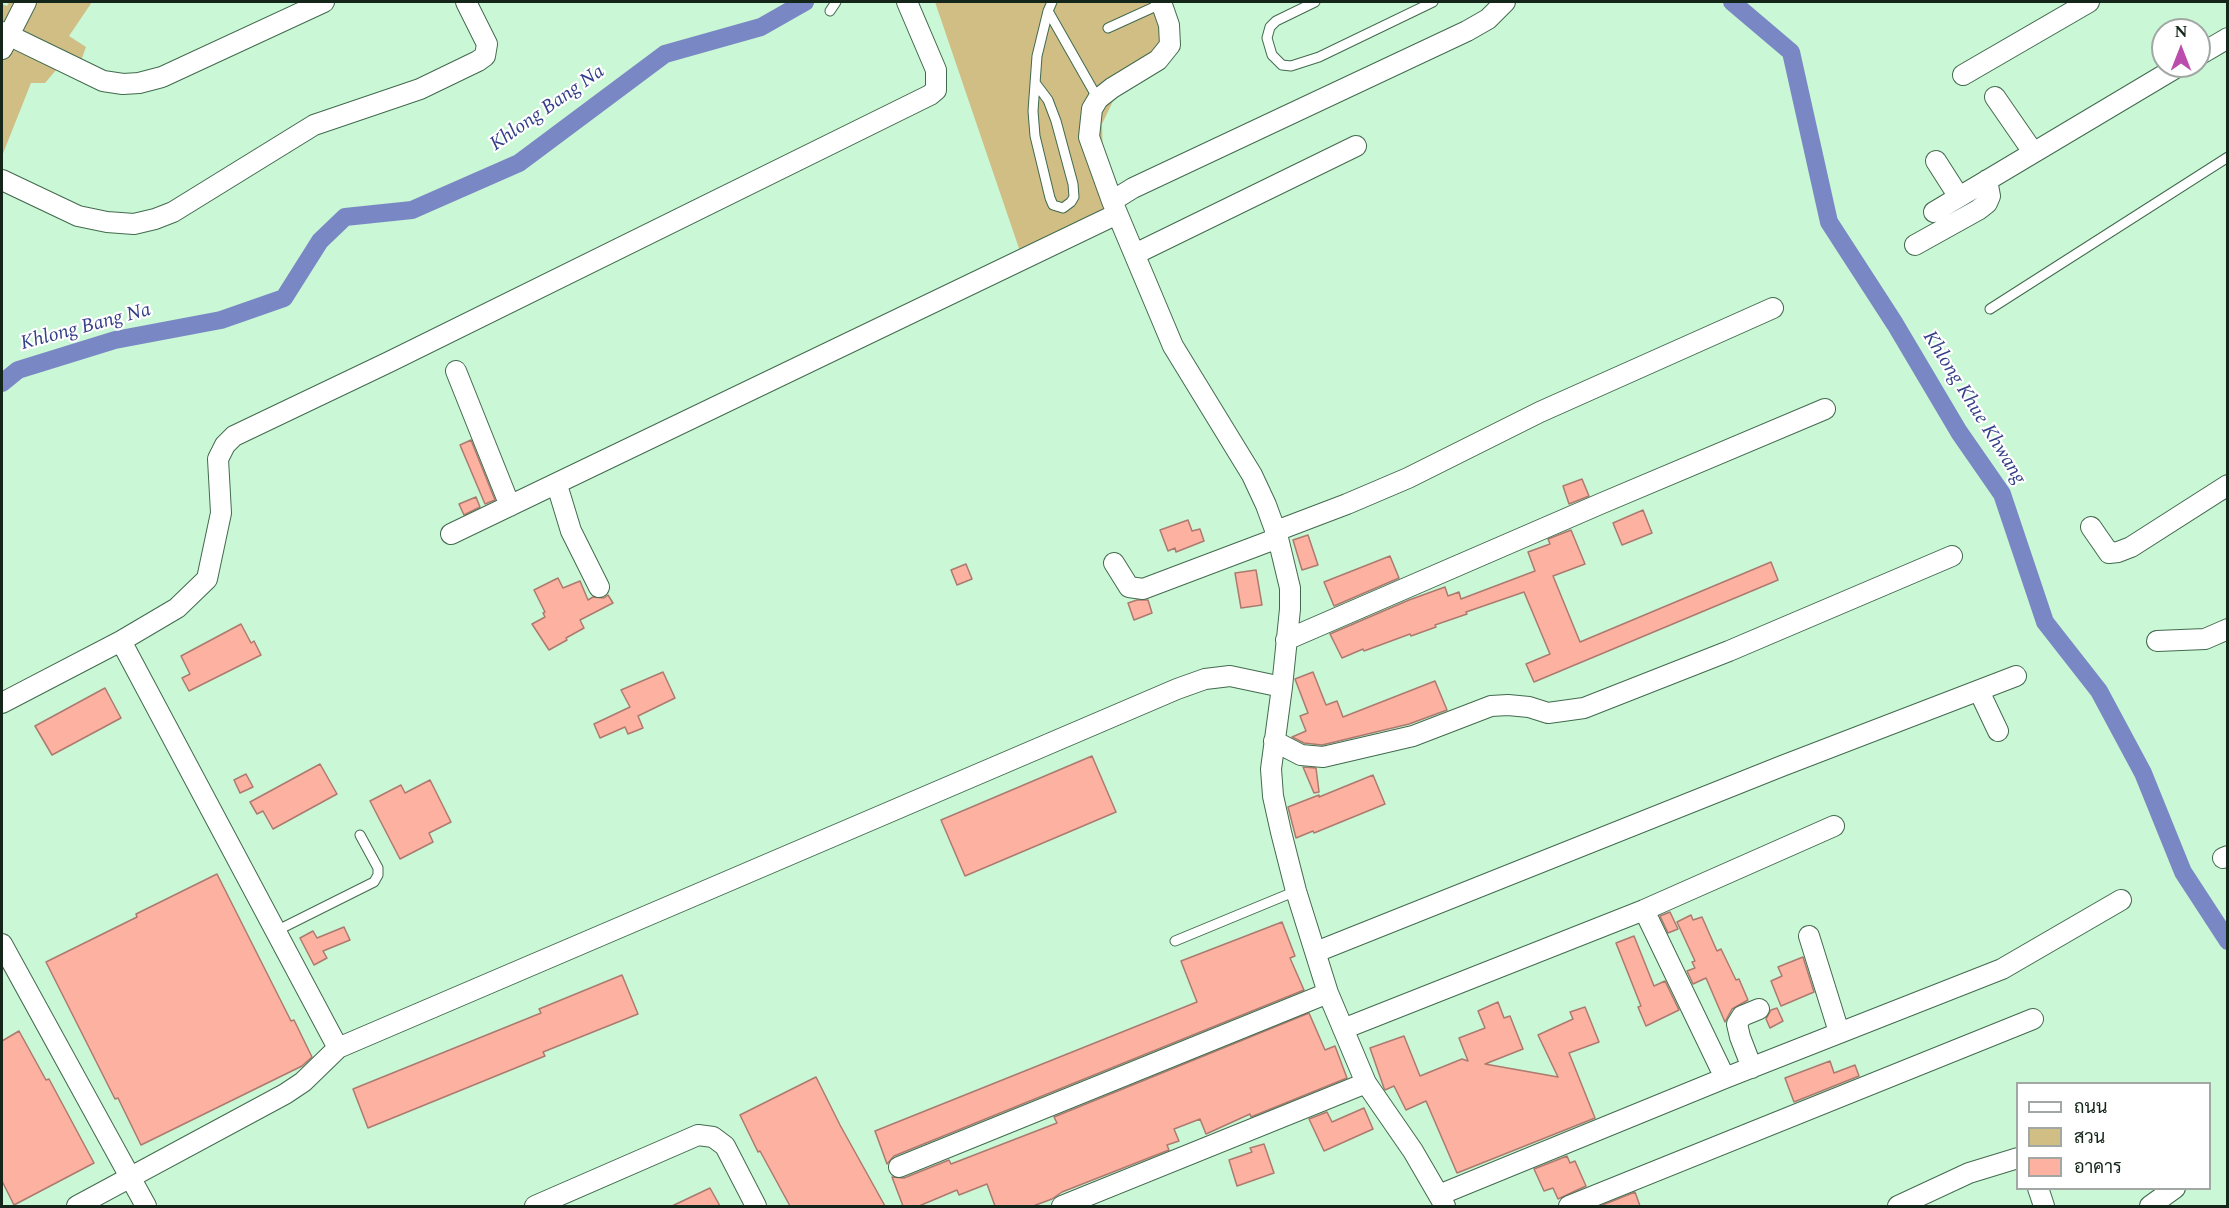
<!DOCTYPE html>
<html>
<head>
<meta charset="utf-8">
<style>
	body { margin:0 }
	#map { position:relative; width:2229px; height:1208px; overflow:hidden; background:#caf7d5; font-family:Spectral,Sarabun,serif }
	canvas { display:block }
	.frame { position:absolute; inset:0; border:3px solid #142519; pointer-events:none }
	.legend { position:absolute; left:2016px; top:1082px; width:195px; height:108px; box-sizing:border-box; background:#fff; border:2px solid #a1a8a3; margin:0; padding:8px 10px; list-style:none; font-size:18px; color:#142519 }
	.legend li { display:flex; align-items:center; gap:12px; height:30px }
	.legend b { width:30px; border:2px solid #a1a8a3 }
	.north { position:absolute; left:2151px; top:18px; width:60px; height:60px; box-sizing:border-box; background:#fff; border:2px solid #a1a8a3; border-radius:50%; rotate:0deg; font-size:16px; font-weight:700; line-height:24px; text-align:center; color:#142519 }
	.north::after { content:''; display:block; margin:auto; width:21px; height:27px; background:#bb4ead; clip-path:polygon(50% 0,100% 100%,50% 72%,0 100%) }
</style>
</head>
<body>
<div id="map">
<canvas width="2229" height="1208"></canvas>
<div class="frame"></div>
<ul class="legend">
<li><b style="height:8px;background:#fff"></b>ถนน</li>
<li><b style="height:16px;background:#d0be85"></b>สวน</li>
<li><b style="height:16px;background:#fdb1a1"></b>อาคาร</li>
</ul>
<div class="north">N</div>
</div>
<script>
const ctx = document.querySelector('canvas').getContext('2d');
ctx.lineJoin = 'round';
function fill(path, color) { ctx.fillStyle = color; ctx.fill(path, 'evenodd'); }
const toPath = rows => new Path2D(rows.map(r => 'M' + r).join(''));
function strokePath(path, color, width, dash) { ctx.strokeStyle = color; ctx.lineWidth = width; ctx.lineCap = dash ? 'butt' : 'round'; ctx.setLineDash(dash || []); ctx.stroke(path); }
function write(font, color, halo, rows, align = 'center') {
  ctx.font = font + ' Spectral,serif'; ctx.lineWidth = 4.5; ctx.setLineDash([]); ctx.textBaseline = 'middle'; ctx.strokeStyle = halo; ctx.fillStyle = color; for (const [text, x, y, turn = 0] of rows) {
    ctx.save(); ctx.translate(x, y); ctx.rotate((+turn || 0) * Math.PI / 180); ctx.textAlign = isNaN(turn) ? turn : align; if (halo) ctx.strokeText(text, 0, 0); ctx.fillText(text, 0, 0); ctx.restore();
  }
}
fill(toPath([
	[9,2,92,2,69,36,86,47,78,69,57,69,45,83,31,83,2,156,2,4,7,6],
	[935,2,1164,2,1176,25,1117,93,1102,124,1103,159,1127,219,1025,266]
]), '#d0be85');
strokePath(toPath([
	[1732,2,1791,52,1829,222,1895,324,1959,432,2002,494,2045,622,2099,691,2143,773,2183,872,2228,941],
	[2,383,18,370,115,340,221,320,284,298,320,241,345,217,412,210,519,163,665,54,761,27,805,2]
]), '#7988c4', 18);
const building = toPath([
	[471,440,495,500,485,504,460,445,471,440],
	[1582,479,1589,496,1569,504,1563,486,1582,479],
	[476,497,480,507,464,515,459,504,476,497],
	[1643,510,1652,533,1622,545,1613,523,1643,510],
	[1188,520,1192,531,1200,529,1204,541,1176,552,1175,548,1168,551,1160,530,1188,520],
	[1571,530,1585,564,1553,576,1580,642,1771,562,1778,580,1534,682,1526,664,1550,654,1524,592,1466,612,1467,614,1435,625,1436,627,1411,636,1410,634,1364,651,1363,649,1342,658,1330,634,1409,600,1445,587,1448,596,1459,592,1461,599,1535,571,1528,552,1550,544,1548,539,1571,530],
	[1308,535,1318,565,1302,570,1293,540,1308,535],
	[1390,556,1399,578,1334,606,1324,582,1390,556],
	[966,564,972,579,957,585,951,570,966,564],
	[1256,570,1262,605,1241,608,1235,573,1256,570],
	[558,578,563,588,580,581,588,600,593,597,604,598,608,595,613,603,580,620,584,628,566,638,567,640,549,650,532,624,545,617,543,613,545,612,534,590,558,578],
	[1137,600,1148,600,1152,613,1134,620,1128,603,1137,600],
	[241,624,251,643,254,641,261,655,189,691,182,678,190,674,181,656,241,624],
	[663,672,675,698,638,716,643,728,628,734,625,727,600,738,594,724,630,707,621,690,663,672],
	[1313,672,1326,705,1337,701,1343,717,1435,681,1447,710,1409,724,1322,745,1304,743,1292,737,1306,731,1300,716,1308,713,1295,679,1313,672],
	[105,688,121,718,52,755,35,726,105,688],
	[1092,756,1116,812,965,876,941,820,1092,756],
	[320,764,337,794,273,829,263,811,257,814,250,802,320,764],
	[1303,767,1316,768,1319,792,1314,793,1303,767],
	[246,774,253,787,240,793,234,780,246,774],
	[1373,775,1385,804,1314,833,1313,831,1296,838,1288,807,1319,795,1319,797,1373,775],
	[430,780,451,822,429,833,433,842,400,859,370,801,401,785,405,793,430,780],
	[217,874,291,1021,294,1020,312,1057,302,1066,141,1145,118,1098,115,1099,46,962,137,917,136,914,217,874],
	[1670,912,1678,929,1668,933,1660,916,1670,912],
	[1691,915,1693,920,1702,917,1717,951,1721,949,1736,980,1739,979,1748,1000,1732,1009,1725,1022,1706,978,1693,984,1687,971,1695,968,1692,962,1695,961,1677,922,1691,915],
	[1282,922,1295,956,1290,958,1304,990,894,1156,887,1164,875,1131,1197,1002,1181,961,1282,922],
	[344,927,350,940,323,951,327,958,314,965,300,938,313,931,317,938,344,927],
	[1634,936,1654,986,1665,981,1679,1010,1646,1026,1638,1007,1641,1006,1616,943,1634,936],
	[1803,957,1814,992,1781,1006,1771,981,1782,976,1778,967,1803,957],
	[622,975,638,1014,543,1052,545,1056,368,1128,353,1089,541,1013,539,1009,622,975],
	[1498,1002,1504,1018,1510,1016,1523,1049,1485,1064,1558,1077,1538,1035,1573,1019,1570,1012,1585,1007,1599,1042,1569,1053,1595,1118,1457,1173,1426,1101,1406,1110,1394,1086,1385,1090,1384,1088,1370,1048,1404,1036,1420,1076,1462,1059,1468,1061,1459,1038,1485,1028,1478,1011,1498,1002],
	[1777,1008,1783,1021,1770,1028,1766,1019,1771,1010,1777,1008],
	[1309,1013,1325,1050,1335,1046,1347,1078,1251,1117,1250,1114,1206,1134,1200,1119,1174,1129,1179,1141,1167,1145,1169,1150,1062,1192,1052,1199,1033,1206,995,1206,987,1184,959,1195,957,1190,919,1206,903,1206,892,1177,904,1178,949,1160,951,1164,1057,1123,1054,1117,1309,1013],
	[19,1031,46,1080,49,1079,94,1163,14,1205,2,1181,2,1041,19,1031],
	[1830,1061,1834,1073,1855,1065,1859,1076,1794,1102,1785,1078,1830,1061],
	[816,1077,840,1125,885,1206,790,1206,760,1151,758,1152,740,1115,816,1077],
	[1364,1108,1373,1129,1324,1151,1309,1119,1327,1112,1332,1122,1364,1108],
	[1264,1144,1274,1173,1237,1186,1229,1160,1252,1152,1250,1148,1264,1144],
	[1567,1156,1570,1163,1575,1161,1586,1186,1558,1199,1553,1188,1544,1191,1534,1169,1567,1156],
	[710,1188,720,1206,672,1206,710,1188],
	[1635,1192,1640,1206,1600,1206,1635,1192]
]);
fill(building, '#fdb1a1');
strokePath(building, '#ac7a6f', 1.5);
const service = toPath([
	[1315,2,1276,21,1270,27,1267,38,1272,55,1282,65,1291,66,1319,57,1433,2],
	[830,11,836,2],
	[1048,11,1098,99],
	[1108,28,1163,3],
	[1036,84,1048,100,1056,121,1073,184,1074,197,1071,202,1063,208,1053,205,1050,198,1035,136,1033,111,1037,56,1048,11,1052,2],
	[1990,309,2228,157],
	[274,932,374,882,378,875,378,868,360,835],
	[1175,941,1296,891]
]);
const minor = toPath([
	[1161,2,1169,25,1170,45,1158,60,1112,88,1098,99,1092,109,1089,137,1112,201,1173,346,1252,475,1266,505,1278,538,1290,588,1290,609,1282,687,1271,769,1273,796,1281,832,1296,891,1328,993,1366,1083,1413,1151,1445,1206],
	[2,32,103,81,123,84,139,83,162,77,324,2],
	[2,49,26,2],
	[2199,55,2228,38],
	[1963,75,2089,2],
	[1995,97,2033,152],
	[1936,161,1959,197],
	[2,180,78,216,107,222,134,224,155,219,173,212,314,125,420,89,478,61,485,56,487,44,466,2],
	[1112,201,1133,188,1467,31,1488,19,1505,2],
	[1934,212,2179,66],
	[1915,245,1978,210,1987,203,1990,196,1987,180],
	[1135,254,1356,146],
	[456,371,510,506],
	[557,485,571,531,599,587],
	[2091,527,2109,553,2118,552,2131,547,2228,485],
	[1276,531,1347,504,1408,478,1540,412,1773,308],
	[451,534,1117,214],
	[1114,563,1129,587,1143,589,1278,538],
	[1286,640,1600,504,1825,409],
	[121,641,338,1048],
	[2157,641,2205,639,2228,629],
	[1979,691,1998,731],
	[2,703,121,641,177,608,207,579,221,513,218,459,225,445,234,436,389,362,930,95,936,90,936,70,907,2],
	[1274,741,1301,755,1323,757,1413,736,1491,706,1508,705,1529,707,1548,713,1584,708,1729,651,1952,556],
	[2223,858,2228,856],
	[1644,910,1725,1078],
	[1809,936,1839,1032],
	[2,944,146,1206],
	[1316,952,1782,766,2016,676],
	[1343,1029,1644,910,1834,826],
	[1752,1068,1740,1037,1737,1024,1742,1016,1759,1009],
	[899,1167,1328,993],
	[2038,1188,2044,1206],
	[1439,1195,1725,1078,2002,969,2121,900],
	[77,1206,285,1094,303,1082,338,1048,1177,689,1205,679,1230,676,1282,687],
	[535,1206,698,1135,713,1137,725,1146,756,1206],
	[1062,1206,1366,1083],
	[1569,1206,2033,1019],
	[1898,1206,1969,1173,2018,1158],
	[2150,1206,2175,1188]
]);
strokePath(service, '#426a4e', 11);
strokePath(minor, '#426a4e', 22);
strokePath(service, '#fff', 9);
strokePath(minor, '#fff', 20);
write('italic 20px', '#333f88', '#fff', [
	["Khlong Bang Na",548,109,-35],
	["Khlong Bang Na",86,328,-15],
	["Khlong Khue Khwang",1973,408,58]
]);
</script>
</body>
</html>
